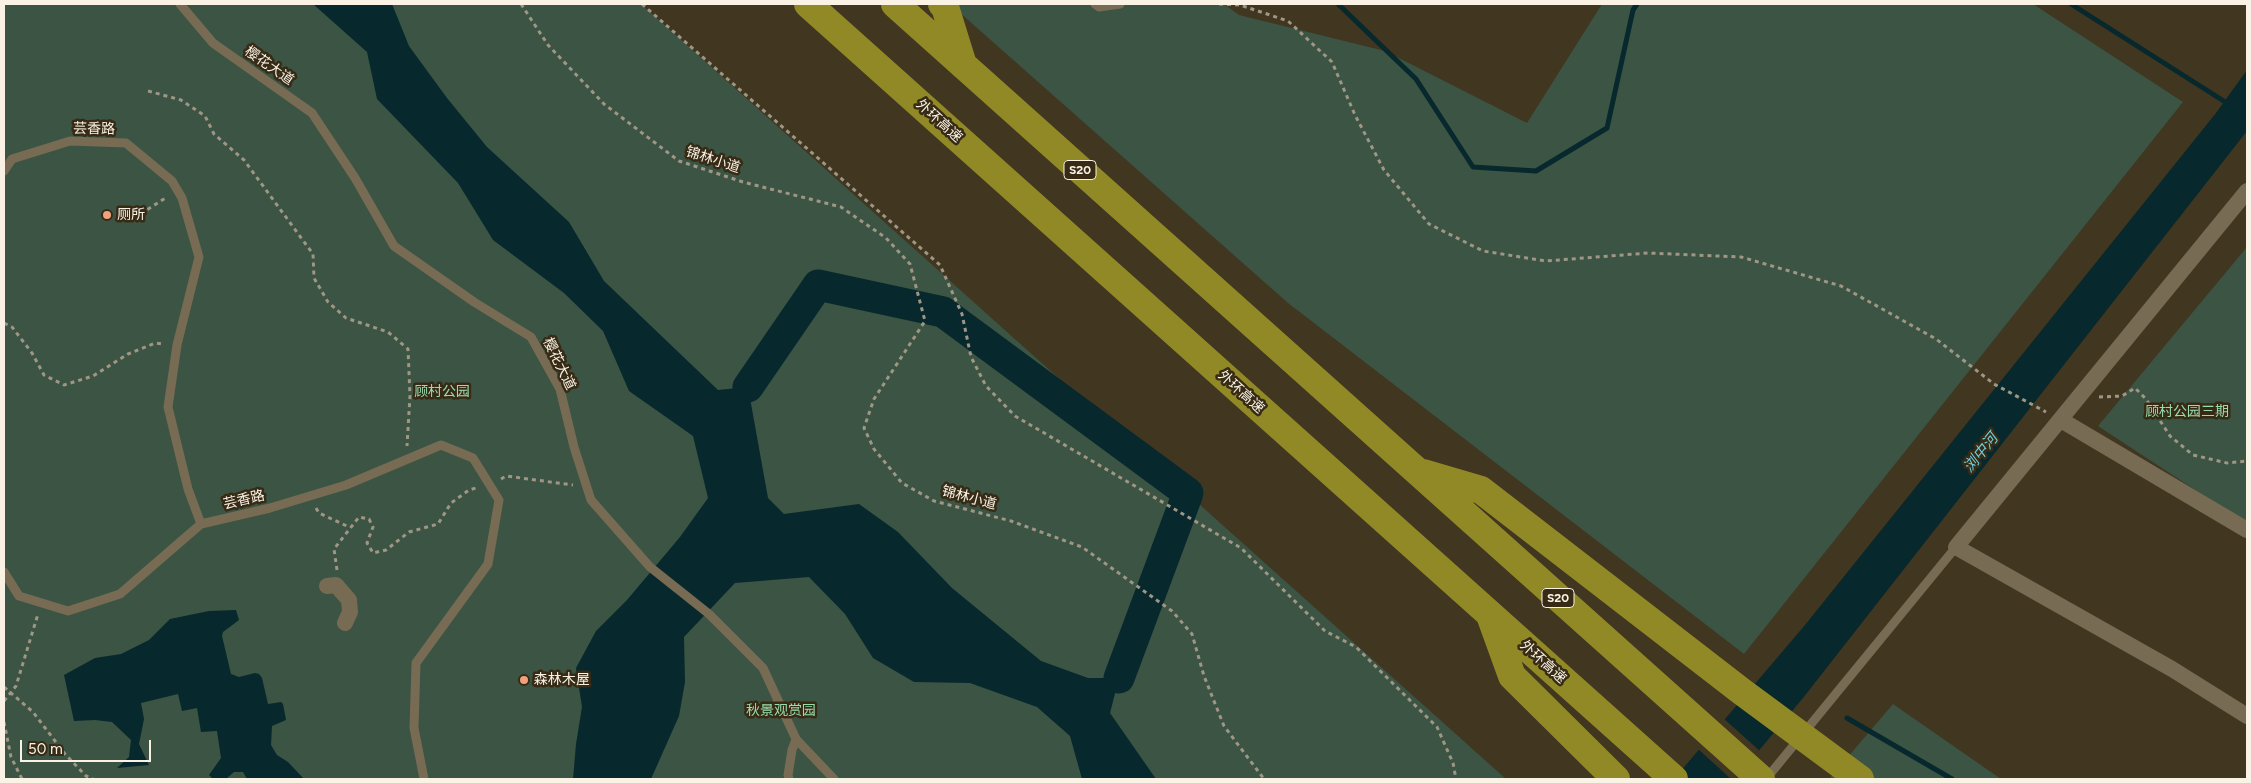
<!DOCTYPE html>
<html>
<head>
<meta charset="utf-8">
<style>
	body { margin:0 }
	#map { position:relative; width:2251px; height:783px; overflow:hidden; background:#413620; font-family:Figtree,sans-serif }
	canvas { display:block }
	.frame { position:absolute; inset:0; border:5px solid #f9f2e5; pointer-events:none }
	.scale { position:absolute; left:20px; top:740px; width:131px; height:22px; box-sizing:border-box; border:2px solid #f9f2e5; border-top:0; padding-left:6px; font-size:15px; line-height:18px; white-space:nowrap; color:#f9f2e5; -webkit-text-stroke:4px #372b16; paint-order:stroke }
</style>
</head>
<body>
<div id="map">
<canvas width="2251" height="783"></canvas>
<div class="frame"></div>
<div class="scale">50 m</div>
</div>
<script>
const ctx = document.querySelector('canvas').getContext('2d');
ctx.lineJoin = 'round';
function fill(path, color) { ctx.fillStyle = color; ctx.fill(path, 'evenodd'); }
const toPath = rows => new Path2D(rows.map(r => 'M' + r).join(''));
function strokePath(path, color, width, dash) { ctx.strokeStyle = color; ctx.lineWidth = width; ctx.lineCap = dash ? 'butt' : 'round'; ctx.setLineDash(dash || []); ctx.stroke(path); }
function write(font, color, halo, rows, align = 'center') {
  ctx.font = font + ' Figtree,"Noto Sans SC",sans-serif'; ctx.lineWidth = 5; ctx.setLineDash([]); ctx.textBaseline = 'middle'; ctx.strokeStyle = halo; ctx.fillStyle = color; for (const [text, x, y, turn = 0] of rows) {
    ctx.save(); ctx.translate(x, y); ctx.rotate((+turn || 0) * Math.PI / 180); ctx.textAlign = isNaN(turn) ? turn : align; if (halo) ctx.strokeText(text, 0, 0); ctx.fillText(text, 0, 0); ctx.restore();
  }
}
fill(toPath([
	[4,4,641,4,1506,779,4,779],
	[950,4,1224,4,1239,15,1385,51,1527,123,1602,4,2033,4,2183,102,1744,654,1288,303],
	[2247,247,2247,524,2098,426],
	[1893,704,2001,779,1829,779]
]), '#3b5443');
fill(toPath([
	[313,4,392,4,409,46,447,98,487,147,569,222,604,281,718,390,748,387,768,498,784,514,859,504,898,532,952,588,1041,661,1088,678,1119,678,1110,713,1156,779,1082,779,1070,736,1037,707,970,683,914,682,873,658,845,614,809,577,735,583,684,637,685,682,679,716,651,779,573,779,576,744,582,707,576,668,596,631,627,600,680,537,708,498,693,436,629,391,603,331,564,293,493,240,458,183,377,99,367,52],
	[2247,70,2247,131,1803,698,1735,779,1674,779,1805,625,2216,113],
	[236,610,239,620,223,632,222,636,231,674,239,677,255,673,259,674,262,678,268,704,281,702,283,704,286,720,272,726,271,745,277,755,288,762,304,779,247,779,243,772,234,772,226,779,213,779,209,775,221,758,217,731,201,732,197,708,182,711,178,694,141,703,144,719,139,744,149,765,117,768,129,757,131,740,112,722,95,720,74,721,64,675,95,658,121,654,149,640,170,619,209,611]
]), '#07282d');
fill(toPath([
	[1723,718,1761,752,1738,779,1731,779,1697,748]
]), '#413620');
strokePath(toPath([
	[1338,4,1416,79,1473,167,1536,171,1607,128,1633,10,1637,4],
	[2071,4,2230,105],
	[1847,718,1952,779]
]), '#07282d', 5);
strokePath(toPath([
	[748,387,818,285,943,312,1188,493,1119,678]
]), '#07282d', 31);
strokePath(toPath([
	[521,4,548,45,604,104,679,161,743,182,841,207,886,238,910,264,925,321,874,399,864,428,874,449,902,483,934,501,1011,521,1082,547,1172,611,1192,634,1204,676,1224,726,1264,779],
	[642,4,940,265,962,314,971,357,986,386,1015,416,1241,548,1325,631,1356,647,1437,727,1453,763,1456,779],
	[1219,4,1240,5,1288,21,1332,62,1355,115,1384,170,1429,224,1483,251,1546,261,1648,253,1741,257,1841,286,1936,339,1994,384,2046,412],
	[148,91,181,100,205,116,214,134,244,160,313,254,314,278,328,302,346,318,388,332,408,349,410,396,407,446],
	[134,218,167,197],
	[4,323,12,327,32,353,44,375,64,385,93,376,128,354,155,343,164,344],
	[2099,397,2122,396,2135,388,2146,399,2170,436,2193,455,2227,463,2247,461],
	[501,479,506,476,573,485],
	[316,508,319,513,349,527],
	[337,570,334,549,359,517,369,519,373,527,367,543,373,553,386,550,409,532,438,524,451,503,469,490,476,488],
	[4,687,33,712,65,754,86,776,93,779],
	[4,701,16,686,38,614],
	[4,722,11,757,22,779]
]), '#9f9685', 3, [4, 4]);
strokePath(toPath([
	[180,4,213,43,312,113,355,178,394,246,474,302,531,337,560,389,574,447,591,500,650,567,709,614,763,668,796,739,792,750,788,775,789,779],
	[1095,4,1099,7,1120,4],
	[4,171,12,159,70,141,126,143,172,181,182,198,199,257,177,345,168,407,188,489,201,524,270,508,346,485,441,445,473,458,499,500,488,564,416,663,414,728,424,779],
	[4,572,19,596,68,611,120,594,201,524],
	[796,739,834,779],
	[1766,779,1956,547]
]), '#776b53', 9);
strokePath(toPath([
	[2247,191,1956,547,2172,669,2247,716],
	[2061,420,2247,530],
	[327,586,336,585,349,600,350,612,345,623]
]), '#776b53', 16);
strokePath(toPath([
	[808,4,1674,779],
	[895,4,1761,779],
	[942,4,945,7,963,65],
	[1423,473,1481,490,1741,691,1860,779],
	[1491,618,1512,676,1616,779]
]), '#918926', 28);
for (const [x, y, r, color] of [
	[107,215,5,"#f1a17c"],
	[524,680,5,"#f1a17c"]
]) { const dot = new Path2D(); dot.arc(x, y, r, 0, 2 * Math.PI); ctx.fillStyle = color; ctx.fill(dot); strokePath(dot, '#372b16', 2); }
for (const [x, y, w] of [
	[1080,170,32],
	[1558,598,32]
]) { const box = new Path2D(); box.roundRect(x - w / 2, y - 9.5, w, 19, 4); ctx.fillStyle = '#372b16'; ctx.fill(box); strokePath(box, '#f9f2e5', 1); }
write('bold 12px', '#f9f2e5', null, [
	["S20",1080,170],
	["S20",1558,598]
]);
write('14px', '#f9f2e5', '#372b16', [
	["樱花大道",269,66,35],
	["外环高速",939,121,42],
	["芸香路",94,129,1],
	["锦林小道",713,160,18],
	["樱花大道",559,364,64],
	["外环高速",1241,392,42],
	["锦林小道",969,498,15],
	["芸香路",244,500,-13],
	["外环高速",1543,662,42]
]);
write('14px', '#f9f2e5', '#372b16', [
	["厕所",117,215],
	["森林木屋",534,680]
], 'left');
write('14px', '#99ddaf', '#372b16', [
	["顾村公园",442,392],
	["顾村公园三期",2187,412],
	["秋景观赏园",781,711]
]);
write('italic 15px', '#6ed0de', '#372b16', [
	["浏中河",1981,453,-51]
]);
</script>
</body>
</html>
